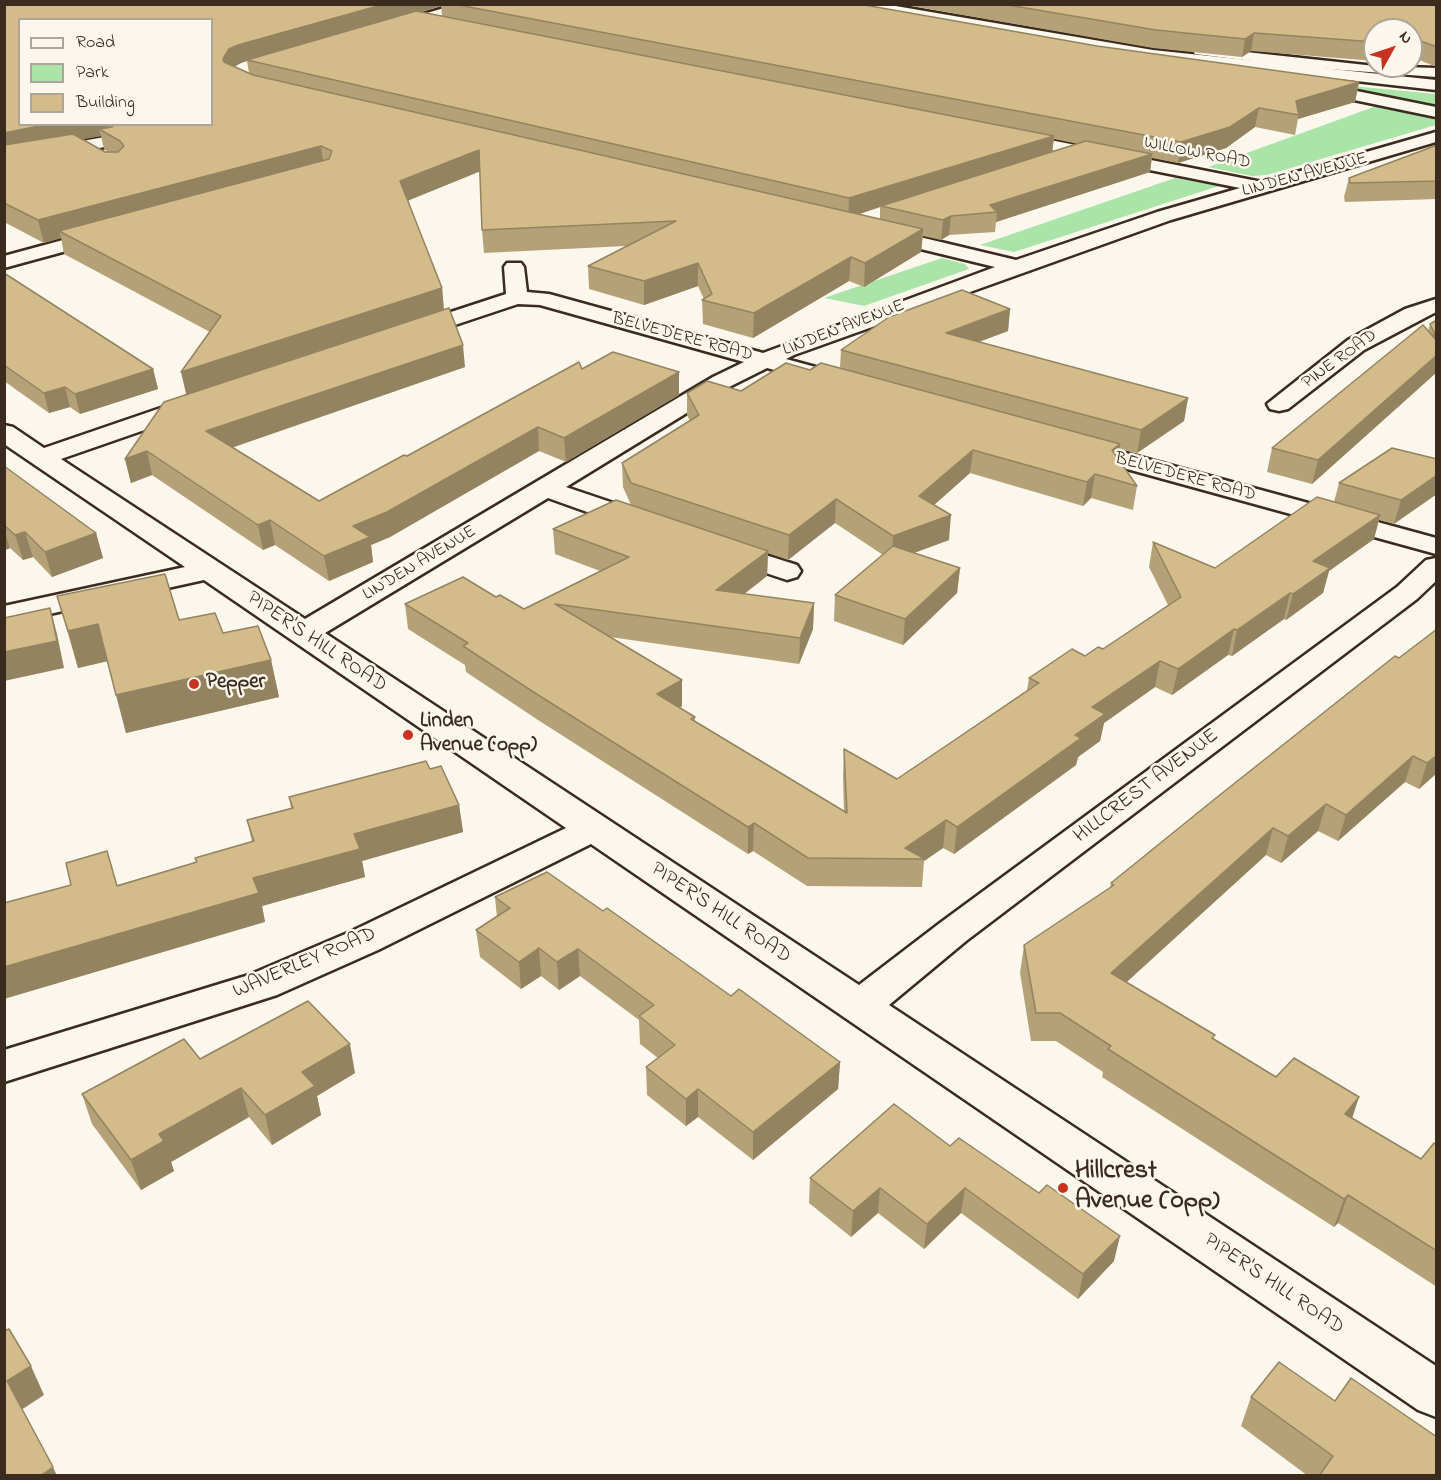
<!DOCTYPE html>
<html>
<head>
<meta charset="utf-8">
<style>
	body { margin:0 }
	#map { position:relative; width:1441px; height:1480px; overflow:hidden; background:#fbf7ec; font-family:"Indie Flower",sans-serif }
	canvas { display:block }
	.frame { position:absolute; inset:0; border:6px solid #3b2a1e; pointer-events:none }
	.legend { position:absolute; left:18px; top:18px; width:195px; height:108px; box-sizing:border-box; background:#fbf7ec; border:2px solid #aea59a; margin:0; padding:8px 10px; list-style:none; font-size:18px; color:#3b2a1e }
	.legend li { display:flex; align-items:center; gap:12px; height:30px }
	.legend b { width:30px; border:2px solid #aea59a }
	.north { position:absolute; left:1363px; top:18px; width:60px; height:60px; box-sizing:border-box; background:#fbf7ec; border:2px solid #aea59a; border-radius:50%; rotate:50deg; font-size:16px; font-weight:700; line-height:24px; text-align:center; color:#3b2a1e }
	.north::after { content:''; display:block; margin:auto; width:21px; height:27px; background:#c8321e; clip-path:polygon(50% 0,100% 100%,50% 72%,0 100%) }
</style>
</head>
<body>
<div id="map">
<canvas width="1441" height="1480"></canvas>
<div class="frame"></div>
<ul class="legend">
<li><b style="height:8px;background:#fbf7ec"></b>Road</li>
<li><b style="height:16px;background:#aae4a9"></b>Park</li>
<li><b style="height:16px;background:#d3bb8a"></b>Building</li>
</ul>
<div class="north">N</div>
</div>
<script>
const ctx = document.querySelector('canvas').getContext('2d');
ctx.lineJoin = 'round';
function fill(path, color) { ctx.fillStyle = color; ctx.fill(path, 'evenodd'); }
const toPath = rows => new Path2D(rows.map(r => 'M' + r).join(''));
function strokePath(path, color, width, dash) { ctx.strokeStyle = color; ctx.lineWidth = width; ctx.lineCap = dash ? 'butt' : 'round'; ctx.setLineDash(dash || []); ctx.stroke(path); }
function write(font, color, halo, rows, align = 'center') {
  ctx.font = font + ' "Indie Flower",sans-serif'; ctx.lineWidth = 5; ctx.setLineDash([]); ctx.textBaseline = 'middle'; ctx.strokeStyle = halo; ctx.fillStyle = color; for (const [text, x, y, turn = 0] of rows) {
    ctx.save(); ctx.translate(x, y); ctx.rotate((+turn || 0) * Math.PI / 180); ctx.textAlign = isNaN(turn) ? turn : align; if (halo) ctx.strokeText(text, 0, 0); ctx.fillText(text, 0, 0); ctx.restore();
  }
}
fill(toPath([
	[875,5,900,5,1214,55,1436,76,1436,82,1131,48],
	[1288,80,1436,94,1436,109,1395,99],
	[1382,104,1436,117,1436,125,1267,175,1252,176,1208,167],
	[1175,178,1219,186,1014,252,980,245],
	[942,258,965,264,969,269,864,306,824,298]
]), '#aae4a9');
const minor = toPath([
	[458,4,480,4,394,31,387,27,389,24,458,4],
	[1200,47,1375,66,1436,68,1436,77,1302,67,1195,54,1193,51,1200,47],
	[1312,82,1436,107,1436,117,1306,90,1304,87,1306,84,1312,82],
	[1010,132,1262,182,1436,132,1436,142,1171,220,794,355,786,359,834,372,838,377,834,382,826,384,767,368,729,387,566,487,652,516,656,522,652,528,642,530,632,528,548,498,325,633,859,985,940,923,1397,587,1426,560,1436,558,1436,581,1417,599,966,941,889,1005,1436,1366,1436,1417,1418,1410,591,844,378,950,277,995,4,1082,4,1050,249,975,350,932,566,828,204,580,4,624,4,606,185,567,4,444,4,425,13,427,44,448,184,400,193,398,202,400,205,405,202,410,61,459,305,619,713,377,744,362,540,305,518,304,410,340,402,338,399,333,402,328,506,294,504,267,507,263,521,263,524,267,527,292,549,294,763,353,995,267,871,237,868,233,871,229,878,227,1016,260,1157,212,1240,188,1004,141,1002,137,1004,133,1010,132],
	[110,136,119,141,116,145,4,165,4,155,110,136],
	[107,228,117,234,114,238,4,268,4,256,107,228],
	[1436,299,1436,312,1364,350,1288,409,1279,411,1270,409,1267,404,1348,340,1405,309,1436,299],
	[1078,440,1436,538,1436,554,1069,453,1065,448,1069,443,1078,440],
	[725,542,797,565,801,571,797,577,787,580,715,556,711,550,715,544,725,542]
]);
const primary = toPath([
	[851,4,884,4,1153,50,1436,80,1436,90,1153,58,857,8,851,4]
]);
strokePath(minor, '#3b2a1e', 5);
strokePath(primary, '#3b2a1e', 5);
fill(minor, '#fbf7ec');
fill(primary, '#fbf7ec');
fill(toPath([
	[4,4,859,4,1097,46,1359,82,1355,102,1298,119,1295,135,1255,127,1226,148,1178,163,1152,158,1150,172,996,222,995,232,949,235,941,240,923,236,921,252,864,287,849,281,753,338,703,324,702,300,704,299,698,286,644,305,589,289,588,266,626,246,484,253,482,230,480,171,407,201,442,288,444,309,465,367,232,447,319,501,582,369,679,372,679,395,566,462,539,451,390,537,371,545,373,562,329,581,275,545,263,550,152,475,131,483,125,459,186,394,210,332,64,254,61,238,44,243,4,222],
	[441,6,442,16,420,12],
	[212,20,212,124,20,124],
	[247,61,249,73,234,67,241,63],
	[101,136,104,149,108,152,105,152,82,139],
	[1054,139,1078,144,1052,152],
	[880,207,880,219,859,214],
	[900,4,1437,4,1437,67,1414,58,1411,60,1411,30,1375,30,1375,61,1251,51,1242,57,1153,48],
	[1437,145,1437,199,1345,202,1344,197,1349,178],
	[4,273,153,369,158,389,80,414,70,407,49,413,4,381],
	[1010,309,1008,331,978,342,1188,398,1184,421,1137,453,1120,449,1118,458,1137,486,1133,510,1091,498,1083,506,970,473,934,505,949,540,914,553,960,568,957,593,903,645,834,621,835,595,883,555,835,523,788,560,768,553,767,576,744,594,814,603,813,629,799,664,610,637,682,680,682,706,680,708,695,717,695,721,844,812,843,776,844,749,897,779,1027,690,1029,678,1103,649,1168,605,1149,567,1153,542,1215,568,1334,502,1339,483,1437,459,1394,524,1379,520,1374,539,1329,571,1323,593,1286,620,1284,619,1232,656,1228,655,1172,695,1155,687,1104,723,1100,741,1078,757,1076,765,954,854,943,848,924,861,922,887,807,886,753,851,748,854,538,720,466,672,465,665,408,629,405,604,496,597,524,609,600,571,555,554,553,529,631,505,623,487,622,463,690,421,687,415,687,393,741,391,810,370,840,368,841,350],
	[1437,320,1437,372,1312,484,1267,472,1272,448,1428,331,1430,324],
	[4,466,96,533,103,558,52,577,33,557,23,560,10,548,5,550],
	[57,596,179,620,223,633,271,660,279,697,126,733,108,661,78,668],
	[1437,629,1437,773,1419,789,1405,782,1338,841,1318,831,1281,863,1266,855,1126,982,1214,1039,1276,1077,1352,1118,1421,1159,1437,1145,1437,1287,1338,1223,1334,1227,1102,1077,1103,1072,1056,1041,1031,1041,1020,973,1024,945,1110,888,1111,883],
	[430,769,459,805,463,832,362,861,365,877,262,906,265,922,117,885,196,862,195,858,252,842,247,820,291,808,289,797],
	[495,897,603,911,731,996,840,1062,838,1089,753,1160,698,1117,686,1126,647,1095,646,1067,658,1058,640,1044,639,1020,580,976,559,990,541,976,521,989,480,957,476,930,497,917],
	[200,1059,355,1073,317,1096,321,1115,272,1145,249,1117,171,1162,174,1171,141,1190,92,1124,82,1094],
	[950,1146,1114,1261,1078,1299,961,1213,924,1249,878,1213,851,1237,809,1203,810,1178],
	[1251,1397,1335,1401,1437,1476,1308,1476,1241,1426]
]), '#b5a177');
fill(toPath([
	[385,4,441,4,441,6,249,61,247,60,247,61,241,63,232,68,226,78,223,59,229,49,238,45],
	[1254,33,1251,51,1242,57,1245,39],
	[1418,40,1414,58,1411,60,1411,45],
	[1359,82,1355,102,1298,119,1299,115,1296,101],
	[1259,108,1255,127,1226,148,1178,163,1181,142],
	[49,124,108,124,110,134,99,129,101,136,4,154,4,133],
	[1054,136,1052,153,881,206,880,207,848,218,849,198],
	[321,146,324,167,59,231,61,238,44,243,38,220],
	[479,150,481,171,402,203,400,181],
	[1152,154,1150,172,996,222,997,212,990,205],
	[951,216,949,235,941,240,943,220],
	[923,229,921,252,864,287,865,263],
	[851,257,849,281,753,338,754,313],
	[698,263,698,286,644,305,644,281],
	[442,288,444,312,187,398,181,372],
	[1010,309,1008,331,944,355,946,333],
	[1437,331,1437,351,1428,354,1434,332],
	[463,345,465,367,211,455,206,431],
	[1437,355,1437,372,1312,484,1318,460],
	[153,369,158,389,80,414,75,394],
	[679,372,679,395,566,462,564,438],
	[65,387,70,407,49,413,44,393],
	[1188,398,1184,421,1137,453,1141,430],
	[538,427,539,451,390,537,371,545,373,562,329,581,324,556,353,526],
	[1120,444,1117,468,1112,450],
	[973,450,970,473,917,520,919,496],
	[147,451,152,475,131,483,125,459],
	[1095,474,1091,498,1083,506,1087,482],
	[1437,475,1437,494,1394,524,1401,500],
	[836,499,835,523,788,560,789,535],
	[951,515,949,540,892,561,893,536],
	[1380,515,1374,539,1329,571,1323,593,1286,620,1293,594,1313,561],
	[270,520,275,545,263,550,258,525],
	[4,531,10,548,5,550,4,550],
	[25,532,33,557,23,560,15,535],
	[96,533,103,558,52,577,45,552],
	[768,551,767,576,716,616,716,590],
	[960,568,957,593,903,645,905,619],
	[1290,593,1284,619,1232,656,1237,630],
	[814,603,813,629,799,664,800,638],
	[50,608,57,634,64,668,4,681,4,652],
	[98,624,108,661,78,668,68,631],
	[1234,629,1228,655,1172,695,1178,669],
	[271,660,279,697,126,733,116,695],
	[1160,661,1155,687,1104,723,1100,741,1078,757,1076,765,954,854,957,827,1075,735,1092,707],
	[682,680,682,706,657,721,657,694],
	[1437,755,1437,773,1419,789,1427,763],
	[1413,756,1405,782,1338,841,1346,815],
	[1326,804,1318,831,1281,863,1288,836],
	[459,805,463,832,362,861,365,877,262,906,265,922,4,999,4,967,253,878,354,834],
	[946,820,943,848,924,861,925,859,905,848],
	[754,823,753,851,748,854,748,827],
	[1273,828,1266,855,1106,1001,1111,973],
	[539,948,541,976,521,989,519,962],
	[578,949,580,976,559,990,557,962],
	[350,1044,355,1073,317,1096,321,1115,272,1145,265,1115,302,1072],
	[840,1062,838,1089,753,1160,753,1132],
	[241,1088,249,1117,171,1162,174,1171,141,1190,131,1160,159,1134],
	[698,1089,698,1117,686,1126,686,1099],
	[1359,1097,1350,1125,1345,1114],
	[880,1188,878,1213,851,1237,853,1211],
	[965,1188,961,1213,924,1249,927,1224],
	[1348,1195,1338,1223,1334,1227,1344,1199],
	[1120,1236,1114,1261,1078,1299,1083,1274],
	[31,1366,44,1395,21,1410,7,1381],
	[53,1467,57,1476,40,1476]
]), '#948361');
const building = toPath([
	[4,4,385,4,238,45,229,49,223,59,224,62,253,75,923,229,865,263,851,257,754,313,702,300,712,294,698,263,644,281,588,266,676,221,482,230,479,150,400,181,442,288,181,372,221,316,59,231,329,159,332,151,321,146,38,220,4,203,4,145,73,134,105,152,118,152,124,146,120,141,99,129,112,127,114,124,212,124,212,20,20,20,20,124,49,124,4,133,4,4],
	[453,4,859,4,1097,46,1359,82,1296,101,1299,115,1259,108,1230,127,1181,142,453,4],
	[1002,4,1437,4,1437,47,1418,40,1411,45,1411,30,1375,30,1375,42,1254,33,1245,39,1156,30,1002,4],
	[416,11,1054,136,849,198,247,60,416,11],
	[1086,141,1152,154,990,205,997,212,951,216,943,220,881,206,1086,141],
	[1437,145,1437,181,1350,183,1349,178,1437,145],
	[4,273,153,369,75,394,65,387,44,393,4,365,4,273],
	[962,290,1010,309,946,333,1188,398,1141,430,841,350,889,317,962,290],
	[449,308,463,345,206,431,319,501,404,455,407,456,579,362,582,369,613,352,679,372,564,438,538,427,387,512,353,526,370,537,324,556,270,520,258,525,147,451,125,459,164,402,449,308],
	[1437,320,1437,331,1434,332,1430,324,1437,320],
	[1423,325,1437,341,1437,355,1318,460,1272,448,1423,325],
	[786,363,810,370,821,363,1120,444,1112,450,1137,486,1095,474,1087,482,973,450,919,496,951,515,893,536,836,499,789,535,631,483,622,463,699,415,687,393,707,381,741,391,786,363],
	[1392,448,1437,459,1437,475,1401,500,1339,483,1392,448],
	[4,466,96,533,45,552,25,532,15,535,4,525,4,466],
	[1317,497,1380,515,1313,561,1330,568,1293,594,1290,593,1237,630,1234,629,1178,669,1160,661,1092,707,1105,714,1075,735,1081,738,957,827,946,820,905,848,925,859,808,858,754,823,748,827,535,693,463,646,468,643,405,604,463,577,496,597,500,595,524,609,629,557,553,529,616,500,768,551,716,590,814,603,800,638,555,604,682,680,657,694,695,717,691,719,847,813,844,749,897,779,1039,683,1029,678,1072,649,1085,656,1098,647,1103,649,1181,597,1153,542,1215,568,1317,497],
	[893,546,960,568,905,619,835,595,893,546],
	[165,574,179,620,215,613,223,633,258,626,271,660,116,695,98,624,68,631,57,596,165,574],
	[50,608,57,641,4,652,4,618,50,608],
	[1437,629,1437,755,1427,763,1413,756,1346,815,1326,804,1288,836,1273,828,1111,973,1215,1035,1212,1038,1276,1077,1294,1058,1359,1097,1345,1114,1421,1159,1434,1143,1437,1145,1437,1251,1348,1195,1344,1199,1108,1049,1111,1046,1060,1013,1036,1013,1024,945,1114,885,1111,883,1216,798,1395,656,1399,658,1437,629],
	[426,761,430,769,441,766,459,805,354,834,360,849,253,878,259,893,4,967,4,903,71,885,66,863,107,851,117,886,197,862,195,858,254,841,247,820,293,808,289,797,426,761],
	[547,872,603,911,607,908,731,996,739,989,840,1062,753,1132,698,1089,686,1099,646,1067,675,1045,639,1016,654,1005,578,949,557,962,539,948,519,962,476,930,510,908,495,897,547,872],
	[308,1001,350,1044,302,1072,315,1086,265,1115,241,1088,159,1134,164,1141,131,1160,82,1094,184,1039,200,1059,308,1001],
	[894,1104,950,1146,959,1138,1039,1193,1047,1185,1120,1236,1083,1274,965,1188,927,1224,880,1188,853,1211,810,1178,894,1104],
	[9,1329,31,1366,7,1381,53,1467,40,1476,4,1476,4,1331,9,1329],
	[1279,1362,1335,1401,1351,1378,1437,1437,1437,1476,1319,1476,1333,1456,1251,1397,1279,1362]
]);
fill(building, '#d3bb8a');
strokePath(building, '#948361', 1.5);
for (const [x, y, r, color] of [
	[194,684,6,"#c8321e"],
	[408,735,6,"#c8321e"],
	[1063,1188,6,"#c8321e"]
]) { const dot = new Path2D(); dot.arc(x, y, r, 0, 2 * Math.PI); ctx.fillStyle = color; ctx.fill(dot); strokePath(dot, '#fbf7ec', 2); }
write('18px', '#3b2a1e', '#fbf7ec', [
	["WILLOW ROAD",1197,154,11],
	["LINDEN AVENUE",1305,176,-15],
	["LINDEN AVENUE",844,329,-21],
	["BELVEDERE ROAD",682,338,15],
	["PINE ROAD",1340,360,-36],
	["BELVEDERE ROAD",1185,478,15],
	["LINDEN AVENUE",420,564,-31]
]);
write('21px', '#3b2a1e', '#fbf7ec', [
	["PIPER'S HILL ROAD",316,643,34],
	["HILLCREST AVENUE",1147,787,-37],
	["PIPER'S HILL ROAD",720,914,34],
	["WAVERLEY ROAD",305,964,-23],
	["PIPER'S HILL ROAD",1273,1285,34]
]);
write('bold 21px', '#3b2a1e', '#fbf7ec', [
	["Pepper",206,684],
	["Linden",420,723],
	["Avenue (opp)",420,747]
], 'left');
write('bold 26px', '#3b2a1e', '#fbf7ec', [
	["Hillcrest",1075,1173],
	["Avenue (opp)",1075,1203]
], 'left');
</script>
</body>
</html>
